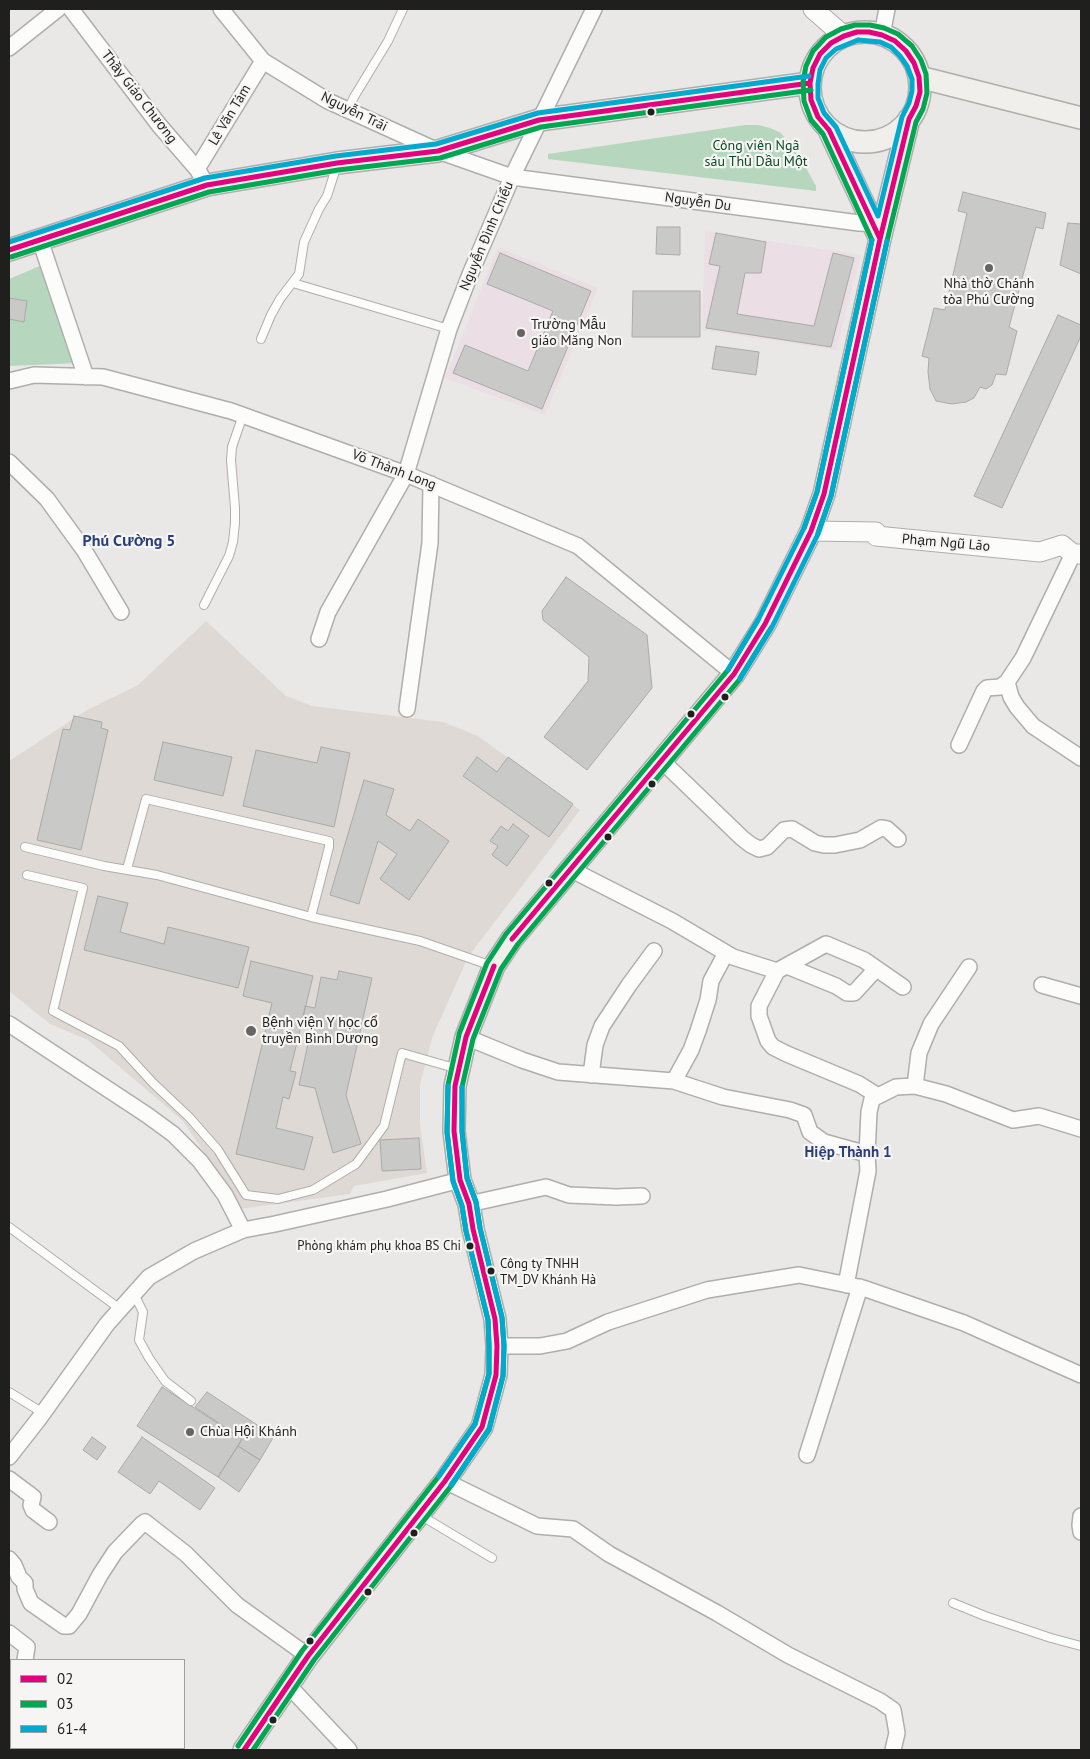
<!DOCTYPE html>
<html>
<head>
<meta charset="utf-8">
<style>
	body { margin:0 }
	#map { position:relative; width:1090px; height:1759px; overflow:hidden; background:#e9e8e6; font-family:"PT Sans",sans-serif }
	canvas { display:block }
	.frame { position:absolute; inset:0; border:10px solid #1f1f1e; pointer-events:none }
	.legend { position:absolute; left:10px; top:1659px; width:175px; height:90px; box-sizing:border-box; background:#f7f5f3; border:1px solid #a19f9e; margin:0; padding:6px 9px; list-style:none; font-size:15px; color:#1f1f1e }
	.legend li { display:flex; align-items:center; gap:10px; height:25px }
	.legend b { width:25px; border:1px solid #a19f9e }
</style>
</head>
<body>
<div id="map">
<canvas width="1090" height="1759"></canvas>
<div class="frame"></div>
<ul class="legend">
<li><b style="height:6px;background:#e5007d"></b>02</li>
<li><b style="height:6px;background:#00a651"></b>03</li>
<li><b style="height:6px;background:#00a9ce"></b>61-4</li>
</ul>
</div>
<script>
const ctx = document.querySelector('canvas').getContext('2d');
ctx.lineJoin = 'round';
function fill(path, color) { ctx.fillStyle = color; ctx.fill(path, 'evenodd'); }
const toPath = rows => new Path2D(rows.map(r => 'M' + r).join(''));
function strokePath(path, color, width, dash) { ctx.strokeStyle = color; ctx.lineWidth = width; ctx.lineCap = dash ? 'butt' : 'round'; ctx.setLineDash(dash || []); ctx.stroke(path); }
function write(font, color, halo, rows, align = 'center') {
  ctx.font = font + ' "PT Sans",sans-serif'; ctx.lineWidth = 4.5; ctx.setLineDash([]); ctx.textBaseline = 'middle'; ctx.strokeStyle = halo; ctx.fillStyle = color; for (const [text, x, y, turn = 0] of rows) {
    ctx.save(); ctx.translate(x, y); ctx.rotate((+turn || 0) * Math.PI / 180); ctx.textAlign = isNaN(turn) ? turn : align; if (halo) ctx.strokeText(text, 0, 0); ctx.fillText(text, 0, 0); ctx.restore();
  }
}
fill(toPath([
	[206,621,286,696,312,706,443,722,478,736,580,810,468,957,432,1038,420,1085,420,1124,427,1173,354,1186,350,1194,232,1210,206,1155,182,1120,88,1040,50,1024,9,991,9,761,87,710,138,685]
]), '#ded9d4');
fill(toPath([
	[705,231,861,255,836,350,702,330],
	[498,247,598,288,545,415,445,378]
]), '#ebdfe5');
fill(toPath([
	[745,125,758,125,770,128,781,133,800,157,816,186,816,191,548,159,548,154],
	[47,263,80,363,9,366,9,279]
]), '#b6d6bd');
const building = toPath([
	[963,192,1046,213,1043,229,1036,227,1009,327,1017,331,1006,375,996,374,992,385,986,389,980,387,974,398,966,402,952,404,936,401,930,389,928,372,929,358,922,356,934,308,945,310,967,213,958,211,963,192],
	[1068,223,1081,224,1081,274,1060,265,1068,223],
	[657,227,680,227,680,255,656,254,657,227],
	[716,233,766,242,761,273,745,273,737,314,814,326,833,253,854,258,831,347,706,328,720,266,709,264,716,233],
	[500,253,591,291,542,409,453,373,465,345,528,371,553,311,487,284,500,253],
	[633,291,700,291,700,337,632,337,633,291],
	[9,298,27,301,24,322,9,319,9,298],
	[1058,315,1081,325,1081,336,1002,508,974,496,1058,315],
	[716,346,759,352,756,375,712,369,716,346],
	[566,577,647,635,652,688,587,770,544,737,588,681,589,657,543,620,542,611,566,577],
	[74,716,102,722,101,728,108,730,81,850,37,840,63,729,70,730,74,716],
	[163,742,232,757,223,796,154,780,163,742],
	[321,747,350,753,334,827,243,806,256,750,317,763,321,747],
	[477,757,497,772,508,757,573,804,549,837,463,776,477,757],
	[364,780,394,789,386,815,410,831,418,819,449,841,409,900,380,879,397,854,378,841,359,904,330,895,364,780],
	[513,824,529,836,507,866,492,855,498,846,490,841,501,826,508,831,513,824],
	[98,896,128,903,120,932,164,944,168,927,249,947,238,988,84,950,98,896],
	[251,961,313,976,290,1071,296,1072,289,1099,283,1097,276,1128,313,1137,304,1170,236,1154,272,1003,243,996,251,961],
	[339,971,372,978,346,1095,361,1144,333,1153,315,1088,299,1085,313,1021,303,1019,305,1006,315,1008,321,977,337,980,339,971],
	[419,1138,421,1169,382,1171,380,1140,419,1138],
	[162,1387,242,1439,218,1477,137,1426,162,1387],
	[207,1392,274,1436,260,1460,238,1446,242,1439,195,1407,207,1392],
	[92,1437,106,1447,97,1460,83,1450,92,1437],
	[142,1437,215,1488,200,1510,159,1481,150,1494,118,1472,142,1437],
	[238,1446,260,1460,239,1492,218,1477,238,1446]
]);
fill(building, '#c9c9c8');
strokePath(building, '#aaaaa9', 1);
const service = toPath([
	[348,110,354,97,388,41,403,9],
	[293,283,449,329],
	[261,339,271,315,280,299,299,274,304,242,319,209,327,196,337,165],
	[204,605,229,556,233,542,235,523,235,508,231,460,232,447,243,415],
	[25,847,104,866,157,875,311,917,420,941,492,966],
	[127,869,146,799,329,841,329,847,311,917],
	[27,875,83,888,53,1011,119,1046,153,1083,190,1118,218,1150,246,1195,278,1199,313,1190,356,1164,384,1126,402,1053,458,1069],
	[9,1227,120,1309],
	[134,1294,143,1312,139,1340,149,1358,165,1381,191,1401],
	[9,1392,43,1413],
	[420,1515,492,1558],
	[953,1603,985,1616,1051,1638,1081,1646]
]);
const minor = toPath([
	[71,9,159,125,197,169,207,185],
	[221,9,263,61,328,101,438,151,512,177,859,223,880,224],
	[882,35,887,9],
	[9,48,58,9],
	[197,169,263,61],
	[40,240,86,377],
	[9,381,34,375,103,377,231,411,406,474,578,546,734,674],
	[9,462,47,499,84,550,121,612],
	[319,639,328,612,406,474,449,329,471,272,512,177,594,9],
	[1007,682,1011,697,1017,707,1033,726,1081,758],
	[407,709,430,543,431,484],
	[959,745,984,691,987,688,1000,687,1007,682,1023,658,1073,554],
	[661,760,742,838,751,845,759,849,767,847,784,830,792,829,815,843,824,845,835,845,860,840,881,828,887,829,898,839],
	[570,869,672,921,733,957,777,971,826,944,864,960,903,987],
	[787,966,836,986,847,993,854,993,876,969],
	[777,971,759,1006,759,1016,768,1041,773,1047,787,1054,859,1084,878,1096],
	[1042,985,1081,996],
	[9,1024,147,1115,173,1134,200,1161,225,1195,243,1230],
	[466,1037,522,1060,558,1072,674,1081,723,1097,790,1110,804,1115,810,1132,824,1142,867,1154,868,1171,846,1285],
	[591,1075,595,1045,602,1026,629,985,654,951],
	[674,1081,691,1050,698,1031,708,1000,711,981,726,953],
	[915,1086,919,1053,931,1024,969,967],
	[867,1154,869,1112,872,1099,896,1087,915,1086,946,1094,1013,1120,1039,1116,1081,1129],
	[469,1204,546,1187,569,1195,616,1197,642,1196],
	[497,1346,540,1346,567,1341,608,1322,707,1290,799,1275,863,1288,964,1323,1081,1375],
	[807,1455,860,1287],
	[9,1457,38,1420,107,1324,149,1277,194,1251,243,1230,275,1224,387,1199,460,1180],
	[9,1479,33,1497,31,1505,33,1510,49,1522],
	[445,1481,537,1526,573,1529,609,1554,717,1613,788,1655,880,1701,893,1710,897,1733,893,1750],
	[1081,1516,1080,1525,1081,1532],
	[9,1559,14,1565,19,1577,25,1583,25,1589,31,1603,64,1626,69,1626,79,1614,100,1575,115,1552,142,1524,145,1522,186,1554,237,1605,308,1656],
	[9,1633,27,1647,25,1660],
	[9,1685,11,1681],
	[288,1685,349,1750]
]);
const tertiary = toPath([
	[813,9,844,36],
	[811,531,876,532,876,536,1040,552,1062,545,1073,554,1081,554]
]);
const secondary = toPath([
	'810 87a55 55 0 1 1 110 0a55 55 0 1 1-110 0Z',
	[919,77,1081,118],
	[829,130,880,239],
	[9,250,207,185,337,163,438,151,539,120,810,83],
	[244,1750,308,1656,445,1481,482,1427,496,1375,497,1346,495,1319,473,1229,469,1204,460,1180,454,1131,455,1086,466,1037,494,966,512,939,734,674,765,624,811,531,824,494,880,239,909,119]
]);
strokePath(service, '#afaeac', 10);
strokePath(minor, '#afaeac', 18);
strokePath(tertiary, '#afaeac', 21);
strokePath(secondary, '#afaeac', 24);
strokePath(service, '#fcfcfb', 8);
strokePath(minor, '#fcfcfb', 15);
strokePath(tertiary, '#fcfcfb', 19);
strokePath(secondary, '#f1efeb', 21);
strokePath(toPath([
	[857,32,869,32,882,35,895,41,906,51,914,63,919,77,920,92,916,106,909,119,880,239,829,130,818,117,811,100,810,83,813,68,820,54,831,43,844,36,857,32],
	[9,250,207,185,337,163,438,151,539,120,810,83],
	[811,531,824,494,880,239],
	[765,624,811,531],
	[765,624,811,531],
	[734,674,765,624],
	[512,939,734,674],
	[512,939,734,674],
	[466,1037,494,966],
	[466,1037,494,966],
	[455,1086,466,1037],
	[455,1086,466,1037],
	[445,1481,482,1427,496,1375,497,1346,495,1319,473,1229,469,1204,460,1180,454,1131,455,1086],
	[308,1656,244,1750,288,1685,308,1656],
	[308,1656,445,1481],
	[308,1656,445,1481]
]), '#e5007d', 5);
strokePath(toPath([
	[11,257,209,192,338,170,440,158,541,127,811,90],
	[804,528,817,492,872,240,823,134,811,120,804,101,803,82,806,66,813,51,826,37,841,29,855,25,870,25,884,28,898,34,912,46,921,60,926,74,927,93,923,109,916,122,887,241,831,496,818,533],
	[740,678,771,628],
	[487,963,506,934,728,670,758,620],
	[459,1034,487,963],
	[448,1085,459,1035],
	[238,1746,302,1651,439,1476,475,1424,489,1374,489,1346,488,1320,466,1231,462,1206,453,1181,447,1132,448,1085],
	[253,1750,314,1660,451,1486,489,1429,503,1376,504,1346,502,1318,480,1228,476,1202,467,1178,462,1131,462,1087,473,1039,501,969,518,944,740,679]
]), '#00a651', 5);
strokePath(toPath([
	[858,40,880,42,891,47,900,56,907,66,912,79,912,91,909,103,902,117,878,216,836,127,824,113,818,98,818,84,820,70,826,58,836,49,858,40],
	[9,242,205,178,336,156,436,144,538,113,809,76],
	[728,670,758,620,804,528,817,492,872,240],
	[740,679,772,627,818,534,831,496,887,241],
	[439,1476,475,1424,489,1374,489,1346,488,1320,466,1231,462,1206,453,1181,447,1132,448,1086],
	[451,1485,489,1430,503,1376,504,1346,502,1317,480,1228,476,1202,467,1178,462,1131,462,1087]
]), '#00a9ce', 5);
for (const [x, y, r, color] of [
	[651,112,4.5,"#1f1f1e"],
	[989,268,5,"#666564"],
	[521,333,5,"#666564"],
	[725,697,4.5,"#1f1f1e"],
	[691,714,4.5,"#1f1f1e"],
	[652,784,4.5,"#1f1f1e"],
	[608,837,4.5,"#1f1f1e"],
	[549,883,4.5,"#1f1f1e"],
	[251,1031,6,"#666564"],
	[470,1246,4.5,"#1f1f1e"],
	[491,1271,4.5,"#1f1f1e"],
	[190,1432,5,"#666564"],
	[414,1533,4.5,"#1f1f1e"],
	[368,1592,4.5,"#1f1f1e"],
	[310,1641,4.5,"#1f1f1e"],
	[273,1720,4.5,"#1f1f1e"]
]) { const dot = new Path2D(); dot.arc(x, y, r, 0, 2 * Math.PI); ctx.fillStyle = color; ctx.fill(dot); strokePath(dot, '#f7f5f3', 2); }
write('13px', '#1f1f1e', '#f7f5f3', [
	["Phòng khám phụ khoa BS Chi",461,1246],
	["Công ty TNHH",500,1264,"left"],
	["TM_DV Khánh Hà",500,1280,"left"]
], 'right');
write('14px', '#1f1f1e', '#f7f5f3', [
	["Thầy Giáo Chương",139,97,52],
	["Nguyễn Trãi",354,112,26],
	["Lê Văn Tám",230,115,-59],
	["Nguyễn Du",698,202,8],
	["Nguyễn Đình Chiểu",487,236,-67],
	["Võ Thành Long",394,470,21],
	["Phạm Ngũ Lão",946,543,5]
]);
write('14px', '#094d26', '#f7f5f3', [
	["Công viên Ngã",756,146],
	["sáu Thủ Dầu Một",756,162]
]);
write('14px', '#1f1f1e', '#f7f5f3', [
	["Nhà thờ Chánh",989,284,"center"],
	["tòa Phú Cường",989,300,"center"],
	["Trường Mẫu",531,325],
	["giáo Măng Non",531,341],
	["Bệnh viện Y học cổ",262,1023],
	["truyền Bình Dương",262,1039],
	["Chùa Hội Khánh",200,1432]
], 'left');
write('bold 15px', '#283f77', '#f7f5f3', [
	["Hiệp Thành 1",848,1153]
]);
write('bold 16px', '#283f77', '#f7f5f3', [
	["Phú Cường 5",129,541]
]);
</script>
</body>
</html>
